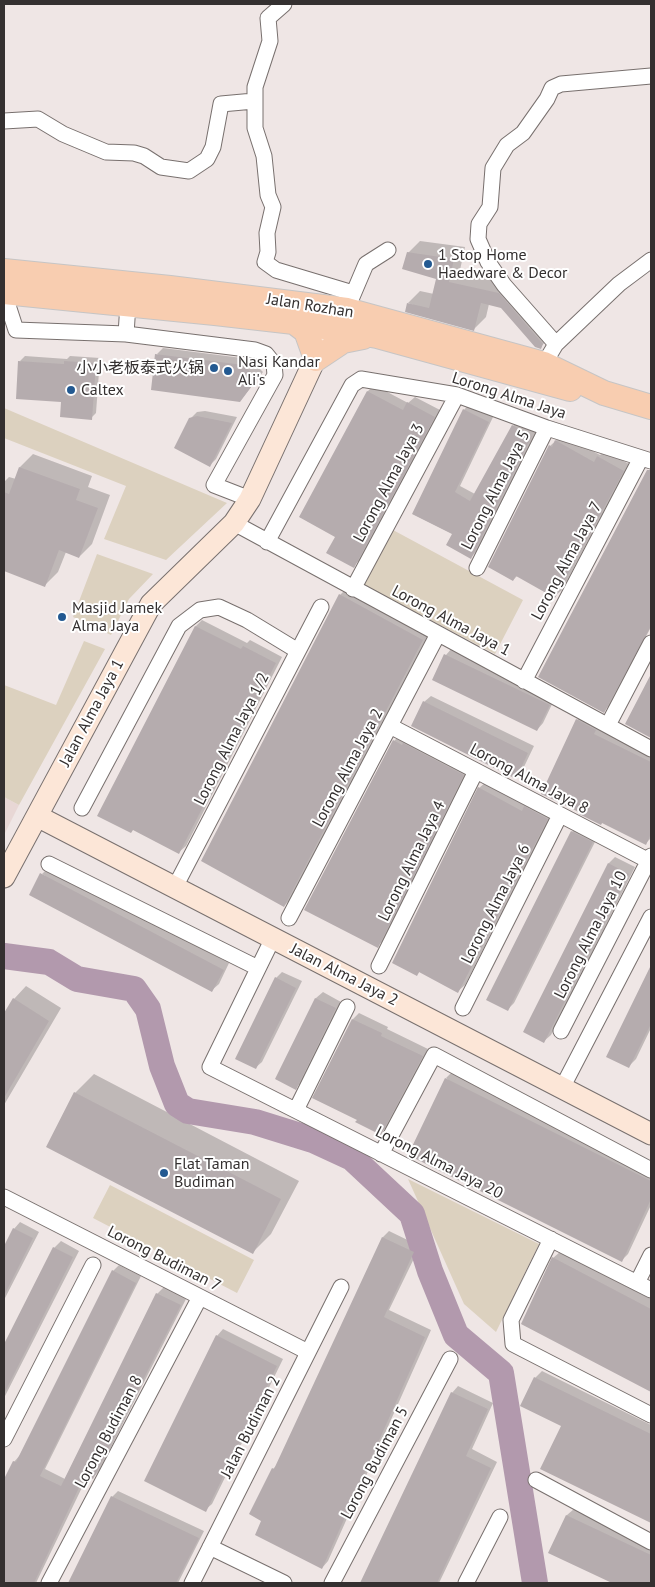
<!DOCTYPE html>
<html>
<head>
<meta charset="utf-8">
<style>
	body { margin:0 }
	#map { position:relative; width:655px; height:1587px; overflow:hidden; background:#efe6e5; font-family:"PT Sans",sans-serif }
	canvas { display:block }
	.frame { position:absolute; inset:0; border:5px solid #343030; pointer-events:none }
</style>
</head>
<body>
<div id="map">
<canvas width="655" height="1587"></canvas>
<div class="frame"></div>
</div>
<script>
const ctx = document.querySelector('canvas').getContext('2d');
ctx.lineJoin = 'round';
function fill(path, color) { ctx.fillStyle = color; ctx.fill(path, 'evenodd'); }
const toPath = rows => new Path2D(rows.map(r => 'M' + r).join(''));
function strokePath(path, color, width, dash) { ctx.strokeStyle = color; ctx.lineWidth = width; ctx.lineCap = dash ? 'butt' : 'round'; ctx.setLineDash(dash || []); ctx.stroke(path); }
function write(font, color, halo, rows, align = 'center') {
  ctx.font = font + ' "PT Sans","Noto Sans SC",sans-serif'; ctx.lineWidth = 4; ctx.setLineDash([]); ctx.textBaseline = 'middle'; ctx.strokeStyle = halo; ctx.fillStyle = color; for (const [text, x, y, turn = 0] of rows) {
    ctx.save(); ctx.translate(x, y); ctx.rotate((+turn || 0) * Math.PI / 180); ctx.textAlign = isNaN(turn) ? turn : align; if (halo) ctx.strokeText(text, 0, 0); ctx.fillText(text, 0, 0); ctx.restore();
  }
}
fill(toPath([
	[4,797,19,805,4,835]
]), '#e8d7d5');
fill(toPath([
	[4,408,227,503,166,560,104,539,126,486,4,438],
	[393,530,523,600,495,654,364,585],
	[97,554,153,574,129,599,111,635,73,617],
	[84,641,105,649,19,805,4,797,4,685,56,705],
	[408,1179,539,1244,496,1332,464,1304],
	[110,1185,254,1260,237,1293,93,1218]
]), '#dcd1bf');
fill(toPath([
	[420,241,465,247,460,270,511,281,555,331,553,335,540,347,501,307,489,304,486,317,474,329,408,303,420,291,434,294,437,278,408,253],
	[163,348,250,359,263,372,240,401,157,354],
	[25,356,67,359,70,356,100,358,96,413,91,418,62,401,20,361],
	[374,385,408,403,415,397,440,410,360,560,353,566,337,537,300,517,368,391],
	[470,403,494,415,460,486,475,494,513,426,519,419,538,430,477,551,471,557,453,534,413,514,464,410],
	[205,411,237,417,216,459,210,465,190,419,197,412],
	[562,435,600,455,605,451,629,464,562,590,555,596,518,575,513,580,550,446],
	[33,454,92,476,88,487,110,495,92,544,79,557,66,552,58,572,45,585,4,570,4,482,9,477,16,479,20,467],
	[651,468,651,627,610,705,604,711,648,472],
	[347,588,429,634,290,900,284,906,203,860,340,595],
	[202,620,247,643,250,640,282,657,186,846,179,852,134,829,99,815,196,626],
	[452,648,555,698,543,723,537,730,434,679,446,655],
	[651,676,651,735,626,723],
	[431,696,534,746,522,771,515,777,424,702],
	[583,713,651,753,651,838,646,843,603,822,601,824,542,793,577,720],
	[400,735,469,768,384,940,377,946,394,741],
	[486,782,553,812,465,985,458,991,420,971,417,975,479,788],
	[578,825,598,836,514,1003,508,1009,572,832],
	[615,857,635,867,551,1035,544,1041,609,863],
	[48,868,229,963,219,984,212,990,42,874],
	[651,968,651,1028,636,1059,630,1065,608,1056],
	[282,972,302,981,262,1062,255,1068,276,978],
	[26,986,61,1008,4,1105,4,1016,14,999],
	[323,992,341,1002,302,1082,295,1088,276,1079,316,998],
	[359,1013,388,1027,387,1029,428,1049,387,1127,380,1133,358,1119,314,1098,353,1019],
	[452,1072,651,1172,651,1205,628,1254,622,1260,446,1078],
	[94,1074,299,1181,271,1234,253,1252,75,1093],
	[20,1222,39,1232,4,1300,4,1249,14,1229],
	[389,1231,420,1246,389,1310,431,1330,328,1561,322,1568,263,1520,273,1469,277,1465,383,1237],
	[61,1241,79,1251,4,1398,4,1347,54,1248],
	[560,1252,651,1299,651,1390,522,1324,553,1258],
	[119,1265,141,1276,45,1469,65,1479,157,1294,164,1287,186,1299,99,1471,93,1478,88,1475,36,1583,6,1583,19,1557,4,1549,4,1482,14,1462,20,1455,113,1271],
	[223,1329,283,1359,212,1504,205,1510,217,1336],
	[542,1371,651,1425,651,1521,542,1468,562,1425,522,1405,535,1378],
	[458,1386,493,1403,472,1449,497,1462,439,1583,362,1583,452,1393],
	[118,1491,204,1531,178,1583,69,1583,112,1497],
	[574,1509,651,1545,651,1583,615,1583,550,1553,567,1515]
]), '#0003');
strokePath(toPath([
	[4,956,49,962,77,979,134,989,148,1009,162,1066,177,1104,188,1111,255,1122,313,1140,352,1158,412,1214,430,1271,456,1335,501,1373,535,1583]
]), '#b299ad', 26);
fill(toPath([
	[407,252,454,259,449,282,499,293,543,344,541,349,535,347,501,308,481,303,474,331,405,312,407,303,429,308,436,279,402,269],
	[155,354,244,365,257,379,240,402,151,390],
	[18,361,64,364,64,361,96,363,92,420,60,417,61,402,16,399],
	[367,391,403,410,407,402,435,417,354,568,326,553,335,537,299,517],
	[463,409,489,422,455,492,470,501,512,425,532,436,471,559,446,545,452,534,412,514],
	[197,416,232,423,210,467,174,448,189,418],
	[555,440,594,462,597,456,624,471,555,598,516,576,513,581,488,567,549,445,552,447],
	[19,467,80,489,76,500,98,508,79,558,59,550,45,587,4,571,4,492,9,494],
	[647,470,651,470,651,626,604,713,538,677],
	[339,594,423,640,284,907,201,861],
	[195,626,241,649,243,646,276,663,179,854,133,830,131,833,97,816],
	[444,654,550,705,537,731,432,680],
	[651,674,651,738,625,724],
	[423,701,528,753,516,779,411,726],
	[576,719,596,730,594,734,651,762,651,834,646,845,602,823,601,825,579,814,580,812,541,794],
	[393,740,402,745,403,743,464,775,378,948,304,910],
	[478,787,522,811,524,806,548,819,458,993,419,972,417,976,392,963],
	[571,831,593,842,508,1011,486,1000],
	[608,863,629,874,544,1043,523,1032],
	[40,873,224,970,212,992,29,895],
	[651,965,651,1024,629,1068,606,1057],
	[275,977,296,988,256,1069,235,1059],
	[13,998,49,1021,4,1098,4,1013],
	[315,998,336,1008,296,1090,275,1079],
	[352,1019,382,1033,381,1036,423,1056,381,1135,355,1122,357,1120,312,1098],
	[445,1078,651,1181,651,1199,622,1262,408,1155],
	[74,1092,281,1199,253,1254,46,1147],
	[13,1228,33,1238,4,1296,4,1246],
	[382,1237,414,1252,384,1317,425,1337,322,1569,255,1535,261,1521,249,1514,272,1468,274,1469],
	[53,1247,73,1257,4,1394,4,1344],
	[552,1257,651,1309,651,1392,521,1324],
	[112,1270,136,1283,40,1476,61,1486,156,1293,181,1305,93,1479,85,1475,34,1583,4,1583,4,1479,13,1461,16,1462],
	[216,1335,277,1366,206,1512,144,1481],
	[534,1377,651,1434,651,1523,540,1469,561,1426,520,1406],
	[451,1392,488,1409,466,1456,491,1468,437,1583,360,1583],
	[111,1496,199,1538,176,1583,68,1583],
	[566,1515,651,1555,651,1583,612,1583,548,1553]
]), '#b5acae');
const street = toPath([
	[284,4,268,18,270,41,255,87,255,128,264,156,268,195,273,207,267,233,268,252,265,262,276,270,346,291,352,295],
	[4,121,38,119,63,134,106,152,134,153,144,156,161,167,189,171,207,159,213,147,221,104,254,101],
	[4,293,16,330,126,334,128,304],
	[349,304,366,264,388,250],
	[126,334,255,350,266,354,274,364,275,375,214,485,250,499],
	[556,344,504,285,488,262,478,239,479,224,490,207,493,168,507,145,523,133,547,99,552,88,561,84,651,76],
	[544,364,556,344,619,284,651,260],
	[234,523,651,749],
	[267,542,352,385,361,379,457,395,547,428,651,461],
	[477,568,547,428],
	[353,589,457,395],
	[524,681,641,458],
	[608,725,651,643],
	[390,726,651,862],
	[82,808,179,626,200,610,219,607,247,620,298,651],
	[49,864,258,968],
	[175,887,321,607],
	[289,918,438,634],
	[273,938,210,1067,651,1290],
	[379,966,476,771],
	[463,1008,560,815],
	[561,1031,651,856],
	[562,1088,651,917],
	[296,1110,347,1007],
	[381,1154,434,1055,651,1170],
	[4,1197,308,1352],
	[551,1239,511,1320,513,1344,651,1415],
	[637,1283,651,1255],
	[4,1439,93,1265],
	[536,1480,651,1542],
	[210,1547,284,1583],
	[49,1583,200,1297],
	[192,1583,341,1287],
	[332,1583,450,1359],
	[466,1583,500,1517]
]);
const secondary = toPath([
	[37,816,651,1134],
	[4,877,151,604,234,523,250,499,322,344]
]);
const primary = toPath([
	[4,271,170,288,347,310,544,364,604,393,651,407],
	[4,292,215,313,294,322,377,336,570,389],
	[294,322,306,331,316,359,343,341,363,337]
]);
strokePath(street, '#78706e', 17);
strokePath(secondary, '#78706e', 23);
strokePath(primary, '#c6c5c5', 26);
strokePath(street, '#fff', 15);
strokePath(secondary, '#fce6d7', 21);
strokePath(primary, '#f8cdb0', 24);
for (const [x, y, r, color] of [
	[428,264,5,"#235991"],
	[214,368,5,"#235991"],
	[228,371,5,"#235991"],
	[71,390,5,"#235991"],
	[62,617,5,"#235991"],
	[164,1173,5,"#235991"]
]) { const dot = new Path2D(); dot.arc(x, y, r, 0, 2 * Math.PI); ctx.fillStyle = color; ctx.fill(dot); strokePath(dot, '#fff', 2); }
write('16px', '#343030', '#fff', [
	["1 Stop Home",438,255],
	["Haedware & Decor",438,273],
	["Nasi Kandar",238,362],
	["Ali's",238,380],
	["小小老板泰式火锅",204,368,"right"],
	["Caltex",81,390],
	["Masjid Jamek",72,608],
	["Alma Jaya",72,626],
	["Flat Taman",174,1164],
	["Budiman",174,1182]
], 'left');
write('16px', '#343030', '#fff', [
	["Jalan Rozhan",310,306,9],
	["Lorong Alma Jaya",509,396,18],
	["Lorong Alma Jaya 3",389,483,-62],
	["Lorong Alma Jaya 5",496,490,-63],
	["Lorong Alma Jaya 7",567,561,-62],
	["Lorong Alma Jaya 1",451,621,28],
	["Jalan Alma Jaya 1",92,713,-62],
	["Lorong Alma Jaya 1/2",232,739,-63],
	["Lorong Alma Jaya 2",348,768,-62],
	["Lorong Alma Jaya 8",529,779,28],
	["Lorong Alma Jaya 4",412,861,-64],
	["Lorong Alma Jaya 6",496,904,-63],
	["Lorong Alma Jaya 10",591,935,-63],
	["Jalan Alma Jaya 2",344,975,27],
	["Lorong Alma Jaya 20",439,1163,27],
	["Lorong Budiman 7",164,1259,27],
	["Jalan Budiman 2",251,1427,-63],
	["Lorong Budiman 8",109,1432,-62],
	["Lorong Budiman 5",375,1463,-62]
]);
</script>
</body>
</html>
